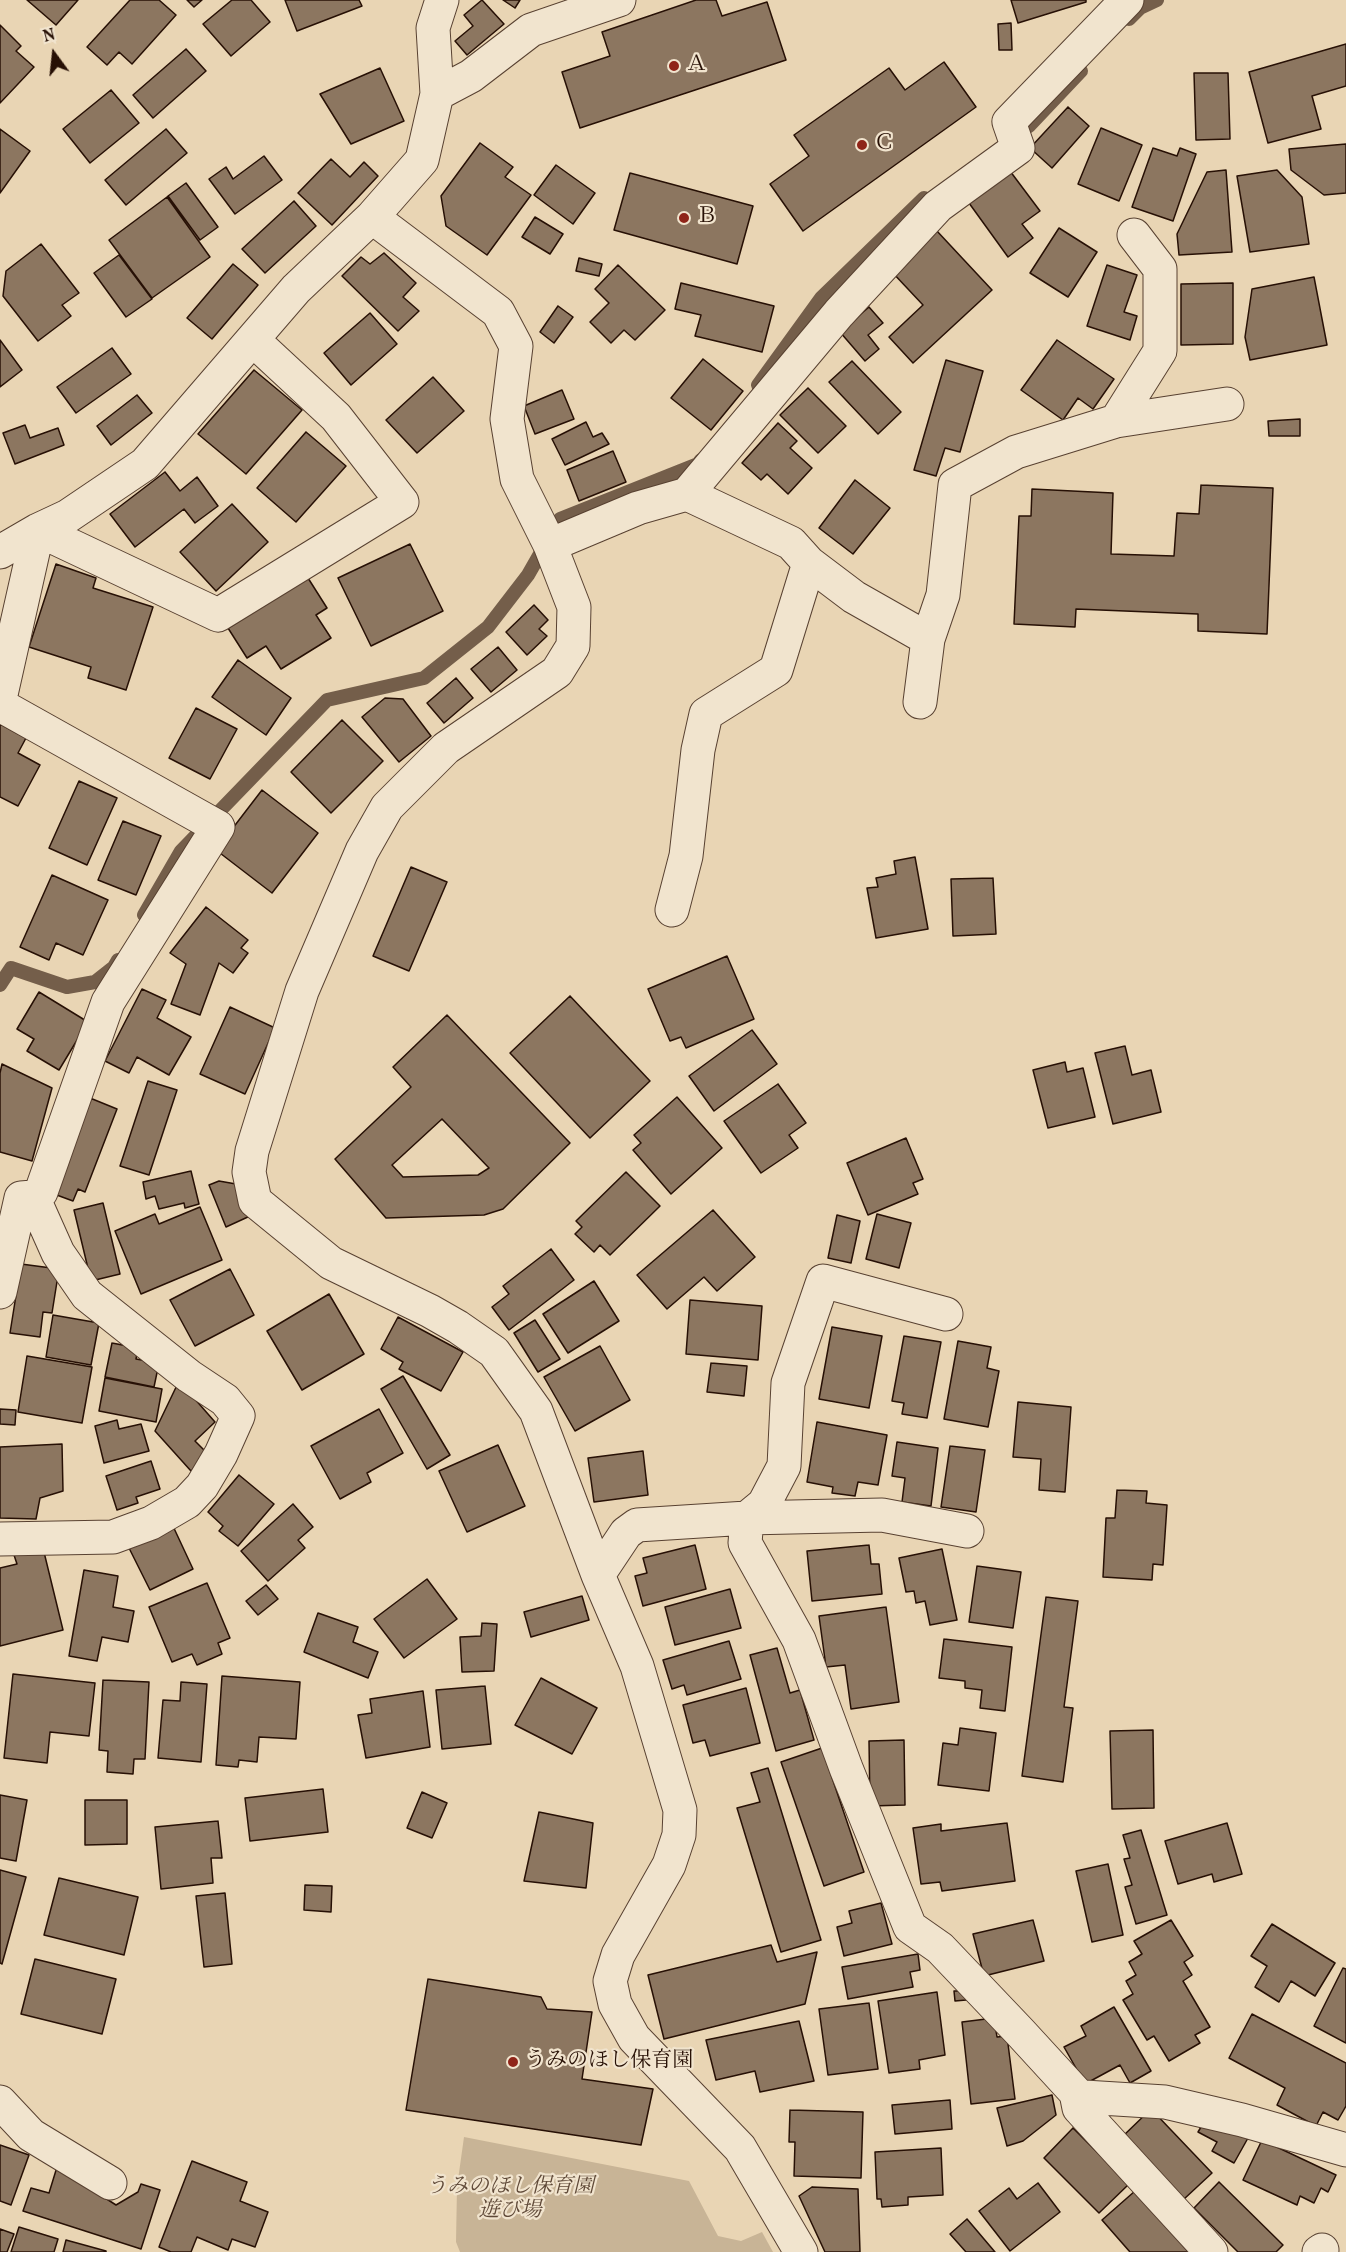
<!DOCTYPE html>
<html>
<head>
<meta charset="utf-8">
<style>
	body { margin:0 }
	#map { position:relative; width:1346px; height:2252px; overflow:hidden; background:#e9d5b4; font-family:Vollkorn,serif }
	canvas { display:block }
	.north { position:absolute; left:24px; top:24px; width:60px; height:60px; -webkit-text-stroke:4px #f1e4ce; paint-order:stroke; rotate:345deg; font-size:16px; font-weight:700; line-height:24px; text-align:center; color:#271005 }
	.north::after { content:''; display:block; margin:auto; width:21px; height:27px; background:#271005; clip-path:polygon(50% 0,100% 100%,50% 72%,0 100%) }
</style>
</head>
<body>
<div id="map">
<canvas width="1346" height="2252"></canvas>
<div class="north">N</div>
</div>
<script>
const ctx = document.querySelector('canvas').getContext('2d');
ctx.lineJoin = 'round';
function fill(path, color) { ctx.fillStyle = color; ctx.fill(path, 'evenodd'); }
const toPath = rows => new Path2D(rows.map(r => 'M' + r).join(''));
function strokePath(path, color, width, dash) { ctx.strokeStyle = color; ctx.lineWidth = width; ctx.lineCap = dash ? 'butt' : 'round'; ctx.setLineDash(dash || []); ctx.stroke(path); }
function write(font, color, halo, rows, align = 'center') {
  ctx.font = font + ' Vollkorn,"Noto Serif JP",serif'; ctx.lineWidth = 4.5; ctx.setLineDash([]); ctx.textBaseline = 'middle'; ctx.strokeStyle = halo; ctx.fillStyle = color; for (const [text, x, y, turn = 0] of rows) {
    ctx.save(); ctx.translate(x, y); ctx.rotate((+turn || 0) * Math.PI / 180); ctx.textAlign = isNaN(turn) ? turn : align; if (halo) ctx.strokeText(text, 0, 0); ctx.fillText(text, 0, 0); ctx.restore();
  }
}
fill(toPath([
	[464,2137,689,2181,718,2236,741,2241,762,2232,773,2252,460,2252,456,2242,457,2187]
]), '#c8b496');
strokePath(toPath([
	[1129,19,1140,8,1157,0],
	[1014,136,1029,126,1081,71],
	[758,385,821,298,924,198],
	[144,915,181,851,327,700,424,678,488,627,528,575,560,519,698,464,701,460],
	[0,985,11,968,67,987,95,982,114,967,118,960]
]), '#745e4a', 14);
const building = toPath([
	[27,0,78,0,56,25,27,0],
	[130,0,159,0,176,15,132,64,119,52,107,65,87,47,130,0],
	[187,0,202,0,194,7,187,0],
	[232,0,251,0,270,22,231,56,203,24,232,0],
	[285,0,359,0,362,6,297,31,285,0],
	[482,0,504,24,467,55,455,41,473,26,464,15,482,0],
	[503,0,520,0,515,8,503,0],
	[696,0,716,0,722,16,767,2,786,60,580,128,562,72,610,56,602,32,696,0],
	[1011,0,1086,0,1086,2,1018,23,1011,0],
	[1011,23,1012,50,999,50,998,24,1011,23],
	[0,25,21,46,16,51,34,67,0,103,0,25],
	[1346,44,1346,86,1312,96,1321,129,1268,143,1249,72,1346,44],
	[186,49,206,71,153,118,133,95,186,49],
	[944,62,976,107,803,231,770,184,809,156,794,135,889,68,905,90,944,62],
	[380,68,404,121,351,144,320,94,380,68],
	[1194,73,1228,73,1230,139,1196,140,1194,73],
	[111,90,139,123,90,163,63,129,111,90],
	[1068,107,1089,126,1052,168,1030,148,1068,107],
	[1101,128,1142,145,1119,201,1078,184,1101,128],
	[0,129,30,151,0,193,0,129],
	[166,129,187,153,126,205,105,180,166,129],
	[480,143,513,167,505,177,531,195,487,255,446,226,441,196,480,143],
	[1346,144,1346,193,1324,195,1291,170,1289,149,1346,144],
	[1153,148,1177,156,1180,148,1196,154,1173,221,1132,207,1153,148],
	[264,156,282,180,235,214,209,179,226,167,233,179,264,156],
	[331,159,350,177,364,162,378,176,332,225,298,193,331,159],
	[556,165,595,193,573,224,534,195,556,165],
	[1226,170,1232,252,1179,255,1177,234,1207,172,1226,170],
	[1277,170,1302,197,1309,244,1250,252,1237,176,1277,170],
	[1010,171,1040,211,1022,224,1033,238,1008,257,969,203,1010,171],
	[630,173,753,206,737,264,614,230,630,173],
	[186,183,218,227,200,240,168,196,186,183],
	[167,197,210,257,152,298,109,240,167,197],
	[294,201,316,226,265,273,242,249,294,201],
	[535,217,563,234,550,254,522,237,535,217],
	[1059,228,1097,252,1068,297,1030,273,1059,228],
	[936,230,992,290,913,363,889,337,923,305,892,272,936,230],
	[41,244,79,293,62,305,71,316,38,341,3,296,6,271,41,244],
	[384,253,416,283,403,297,419,311,398,331,342,276,361,257,370,264,384,253],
	[119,255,152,299,126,317,94,273,119,255],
	[579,258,602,264,599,276,576,271,579,258],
	[233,264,258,285,212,339,187,318,233,264],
	[618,265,665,310,635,340,624,330,611,343,590,322,609,303,595,289,618,265],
	[1107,265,1137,275,1124,312,1137,316,1130,340,1087,326,1107,265],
	[1314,277,1327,345,1250,360,1245,337,1252,289,1314,277],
	[681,283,774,306,762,352,695,336,701,315,675,309,681,283],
	[1233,283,1233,344,1181,345,1181,284,1233,283],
	[558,306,573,317,554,343,540,332,558,306],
	[869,307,883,323,868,335,879,349,865,361,840,332,869,307],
	[370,313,397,344,351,385,324,353,370,313],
	[0,340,22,370,0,387,0,340],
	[1057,340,1114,379,1093,409,1078,398,1063,420,1021,390,1057,340],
	[112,348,131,374,76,413,57,387,112,348],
	[703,359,743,391,711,430,671,398,703,359],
	[946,360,983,371,960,452,945,448,936,476,914,470,946,360],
	[852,361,901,412,878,434,829,382,852,361],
	[254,370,302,410,246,474,198,434,254,370],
	[433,377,464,411,417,453,386,420,433,377],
	[808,388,846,426,818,453,780,415,808,388],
	[562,390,574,419,535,434,524,406,562,390],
	[137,395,152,413,111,445,97,426,137,395],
	[1300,419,1300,436,1269,436,1268,421,1300,419],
	[586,422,593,437,602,433,609,444,565,465,552,439,586,422],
	[778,423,797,441,790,448,812,468,788,494,767,474,761,480,742,463,778,423],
	[25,425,30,438,58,428,64,445,15,464,3,433,25,425],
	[306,432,346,466,296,522,257,488,306,432],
	[613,451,626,482,579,501,567,470,613,451],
	[165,472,180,491,197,477,218,506,195,523,184,509,135,547,110,514,165,472],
	[855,480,890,508,853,554,819,528,855,480],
	[1201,485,1273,488,1267,634,1198,631,1198,614,1076,609,1075,627,1014,624,1019,516,1031,516,1032,489,1113,493,1111,554,1174,556,1177,513,1199,514,1201,485],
	[232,504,268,542,216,591,180,552,232,504],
	[410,544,443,611,371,646,338,578,410,544],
	[56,564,96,578,93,588,153,607,126,690,88,678,91,667,29,647,56,564],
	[308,578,327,608,316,615,331,638,281,669,266,646,247,658,228,628,308,578],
	[534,605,548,620,539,629,547,636,527,655,506,632,534,605],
	[498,647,517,670,491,692,471,669,498,647],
	[238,660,291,698,266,735,212,697,238,660],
	[456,678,473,698,444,723,427,703,456,678],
	[385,698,403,699,431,736,399,762,362,717,385,698],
	[196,708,237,729,210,779,169,758,196,708],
	[342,720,383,761,331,813,291,772,342,720],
	[0,724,26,738,18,753,40,765,18,806,0,797,0,724],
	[79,781,117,798,87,865,49,848,79,781],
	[262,790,318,833,272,893,216,850,262,790],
	[123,821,161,836,136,895,98,880,123,821],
	[915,857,928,929,876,938,867,888,878,887,876,878,896,874,894,861,915,857],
	[411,867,447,882,409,971,373,956,411,867],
	[52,875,108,900,83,955,56,943,49,960,20,947,52,875],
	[993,878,996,934,953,936,951,879,993,878],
	[206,907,248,940,241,948,248,953,233,973,219,963,200,1015,171,1004,186,964,170,953,206,907],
	[727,956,754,1019,686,1048,681,1037,670,1041,648,989,727,956],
	[142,989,166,1000,157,1018,191,1037,169,1075,137,1057,129,1073,105,1061,142,989],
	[39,992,88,1022,59,1070,27,1051,34,1039,17,1029,39,992],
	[570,996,650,1081,590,1138,510,1053,570,996],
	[230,1007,275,1028,245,1094,200,1074,230,1007],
	[447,1015,570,1143,503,1209,484,1215,386,1218,335,1159,411,1087,393,1067,447,1015],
	[442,1119,489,1168,478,1175,403,1177,392,1165,442,1119],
	[752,1030,777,1064,714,1111,689,1076,752,1030],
	[1125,1046,1132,1075,1151,1070,1161,1112,1113,1124,1095,1053,1125,1046],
	[1065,1062,1067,1072,1083,1068,1095,1117,1048,1128,1033,1070,1065,1062],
	[2,1064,52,1088,32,1161,0,1152,0,1073,2,1064],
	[148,1081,177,1090,149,1175,120,1166,148,1081],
	[778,1084,806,1123,789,1135,798,1148,761,1173,724,1121,778,1084],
	[677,1097,722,1148,671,1194,633,1150,641,1143,634,1135,677,1097],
	[90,1098,117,1109,85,1192,78,1189,73,1201,54,1194,90,1098],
	[906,1138,923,1179,913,1183,918,1194,868,1215,847,1163,906,1138],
	[191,1171,199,1204,185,1208,184,1203,159,1209,155,1196,146,1199,143,1182,191,1171],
	[626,1172,660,1206,610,1255,600,1245,594,1252,575,1234,582,1227,576,1221,626,1172],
	[219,1181,236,1184,250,1216,226,1227,209,1185,219,1181],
	[103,1203,120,1274,91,1281,74,1210,103,1203],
	[200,1207,222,1260,141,1294,115,1231,155,1214,159,1224,200,1207],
	[713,1210,755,1257,717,1291,704,1277,667,1309,637,1275,713,1210],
	[877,1214,911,1223,899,1268,866,1259,877,1214],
	[837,1215,860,1221,851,1263,828,1258,837,1215],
	[551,1249,574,1280,509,1330,492,1307,509,1294,503,1286,551,1249],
	[21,1264,59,1269,52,1313,43,1312,40,1337,10,1333,21,1264],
	[230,1269,254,1315,195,1346,170,1300,230,1269],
	[594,1281,619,1321,568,1353,543,1314,594,1281],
	[329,1294,364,1354,302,1390,267,1331,329,1294],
	[690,1300,762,1306,758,1360,686,1354,690,1300],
	[53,1315,99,1323,91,1365,46,1357,53,1315],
	[398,1317,463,1352,441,1391,399,1369,403,1362,381,1349,398,1317],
	[535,1320,560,1359,538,1372,514,1333,535,1320],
	[832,1327,882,1336,869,1408,819,1399,832,1327],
	[904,1336,941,1342,927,1418,902,1414,904,1403,892,1401,904,1336],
	[958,1341,991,1347,987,1368,999,1371,988,1427,944,1419,958,1341],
	[112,1343,138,1348,136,1359,159,1363,154,1387,105,1377,112,1343],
	[600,1346,630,1400,575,1431,544,1377,600,1346],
	[27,1356,92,1367,82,1423,18,1412,27,1356],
	[711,1363,747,1366,744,1396,707,1392,711,1363],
	[403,1376,450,1455,427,1469,381,1389,403,1376],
	[105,1378,162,1389,156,1422,99,1411,105,1378],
	[179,1381,215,1422,195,1441,209,1455,191,1471,155,1431,179,1381],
	[1018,1402,1071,1407,1065,1492,1039,1490,1041,1459,1013,1457,1018,1402],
	[0,1409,16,1410,15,1425,0,1424,0,1409],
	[379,1409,403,1453,367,1473,371,1482,340,1499,311,1446,379,1409],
	[117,1420,119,1429,141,1424,149,1451,104,1463,95,1426,117,1420],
	[817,1422,887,1435,878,1485,858,1482,855,1496,832,1493,833,1487,807,1482,817,1422],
	[897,1442,938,1448,931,1506,902,1502,905,1478,892,1476,897,1442],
	[62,1444,63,1491,40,1498,36,1519,0,1518,0,1447,62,1444],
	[498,1445,525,1506,467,1532,439,1471,498,1445],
	[950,1446,985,1450,976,1512,941,1507,950,1446],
	[643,1451,648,1495,594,1502,588,1458,643,1451],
	[151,1461,160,1489,136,1497,138,1503,117,1510,106,1476,151,1461],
	[239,1475,274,1504,238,1546,219,1531,223,1526,208,1512,239,1475],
	[1117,1490,1147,1491,1146,1503,1167,1505,1163,1565,1153,1564,1152,1580,1103,1577,1106,1518,1115,1518,1117,1490],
	[293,1504,313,1527,298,1540,305,1548,268,1581,241,1551,293,1504],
	[172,1524,193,1569,150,1590,127,1544,172,1524],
	[695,1545,706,1589,643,1606,635,1576,647,1573,643,1558,695,1545],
	[869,1545,871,1564,879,1564,882,1594,812,1601,807,1551,869,1545],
	[43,1548,63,1630,0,1646,0,1568,17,1564,14,1555,43,1548],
	[942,1549,957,1620,930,1625,925,1601,916,1603,914,1591,906,1592,899,1558,942,1549],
	[977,1566,1021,1572,1013,1628,969,1622,977,1566],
	[84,1570,118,1576,113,1607,134,1611,128,1642,102,1637,97,1661,69,1656,84,1570],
	[427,1579,457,1619,404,1658,374,1619,427,1579],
	[207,1583,230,1638,218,1643,222,1654,197,1665,192,1654,172,1662,149,1607,207,1583],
	[266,1585,278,1599,258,1615,246,1601,266,1585],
	[730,1589,741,1628,675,1645,665,1607,730,1589],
	[582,1596,589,1620,531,1637,524,1612,582,1596],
	[1046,1597,1078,1601,1064,1707,1073,1708,1063,1782,1022,1776,1046,1597],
	[886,1607,899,1702,851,1709,845,1665,826,1667,819,1616,886,1607],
	[318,1613,358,1627,353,1642,378,1652,368,1678,304,1652,318,1613],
	[482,1623,497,1624,494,1671,462,1672,460,1637,481,1636,482,1623],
	[944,1639,1012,1647,1005,1711,980,1708,982,1690,965,1688,965,1681,939,1678,944,1639],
	[729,1641,741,1679,687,1695,684,1685,672,1689,663,1660,729,1641],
	[777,1648,790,1693,800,1690,814,1740,776,1751,750,1655,777,1648],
	[13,1674,95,1683,89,1736,50,1732,47,1763,4,1758,13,1674],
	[222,1676,300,1682,296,1739,259,1737,257,1762,239,1760,238,1767,216,1765,222,1676],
	[541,1678,597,1708,572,1754,515,1725,541,1678],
	[103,1680,149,1682,145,1759,134,1759,133,1774,107,1772,108,1751,99,1750,103,1680],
	[181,1682,207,1684,201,1762,158,1758,163,1700,180,1701,181,1682],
	[485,1686,491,1744,442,1749,436,1690,485,1686],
	[746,1688,760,1743,710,1756,705,1740,693,1743,683,1705,746,1688],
	[423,1691,430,1747,366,1758,358,1715,372,1713,370,1699,423,1691],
	[960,1728,996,1733,989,1791,938,1785,943,1743,958,1745,960,1728],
	[1153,1730,1154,1808,1112,1809,1110,1731,1153,1730],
	[904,1740,905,1805,870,1806,869,1741,904,1740],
	[822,1748,864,1872,824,1886,781,1762,822,1748],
	[768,1768,821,1940,781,1952,737,1808,760,1802,751,1773,768,1768],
	[323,1789,328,1832,250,1841,245,1798,323,1789],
	[422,1792,447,1803,432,1838,407,1828,422,1792],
	[0,1795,27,1800,16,1861,0,1858,0,1795],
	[85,1800,127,1800,127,1844,85,1845,85,1800],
	[539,1812,593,1823,586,1888,524,1881,539,1812],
	[218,1821,222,1858,211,1858,213,1883,161,1889,155,1827,218,1821],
	[1007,1823,1015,1881,942,1891,940,1882,921,1884,913,1828,941,1824,941,1831,1007,1823],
	[1227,1823,1242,1874,1214,1882,1212,1874,1178,1884,1165,1841,1227,1823],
	[1141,1830,1167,1915,1136,1924,1125,1887,1132,1885,1124,1859,1130,1858,1123,1835,1141,1830],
	[1108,1864,1123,1935,1092,1942,1076,1871,1108,1864],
	[0,1870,26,1877,2,1964,0,1963,0,1870],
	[59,1878,138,1897,124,1955,44,1935,59,1878],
	[305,1885,332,1886,331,1912,304,1910,305,1885],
	[225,1893,232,1964,204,1967,196,1896,225,1893],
	[881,1903,892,1944,844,1956,837,1927,852,1923,849,1911,881,1903],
	[1033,1920,1044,1961,984,1976,973,1934,1033,1920],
	[1171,1920,1193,1956,1184,1962,1192,1975,1183,1981,1210,2027,1195,2035,1200,2043,1169,2061,1154,2036,1147,2040,1123,2000,1133,1994,1126,1981,1136,1975,1129,1962,1142,1954,1134,1941,1171,1920],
	[1272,1924,1335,1963,1315,1996,1291,1981,1279,2002,1255,1987,1267,1966,1251,1956,1272,1924],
	[771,1945,777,1962,817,1952,805,2004,664,2039,648,1975,771,1945],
	[918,1954,920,1970,910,1972,913,1987,848,1999,842,1967,918,1954],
	[35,1959,116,1979,102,2034,21,2014,35,1959],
	[1343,1968,1346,1969,1346,2043,1314,2026,1343,1968],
	[428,1979,541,1997,547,2009,592,2012,582,2079,653,2089,641,2145,406,2110,428,1979],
	[954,1991,965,1991,966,2000,955,2001,954,1991],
	[937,1992,945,2055,919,2060,920,2069,889,2073,878,2001,937,1992],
	[869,2003,878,2069,828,2075,819,2009,869,2003],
	[1114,2007,1151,2071,1130,2083,1120,2065,1085,2084,1064,2047,1086,2036,1081,2026,1114,2007],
	[1252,2014,1346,2063,1346,2106,1338,2120,1323,2112,1316,2126,1277,2105,1285,2088,1229,2058,1252,2014],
	[994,2018,997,2037,1007,2036,1015,2099,971,2104,962,2022,994,2018],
	[799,2021,814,2081,760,2092,755,2071,716,2080,706,2040,799,2021],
	[1052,2095,1056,2115,1023,2141,1007,2146,997,2108,1052,2095],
	[950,2100,952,2129,895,2134,892,2105,950,2100],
	[1151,2109,1212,2173,1183,2200,1122,2137,1151,2109],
	[790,2110,863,2112,861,2178,794,2176,795,2142,789,2142,790,2110],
	[1207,2117,1248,2138,1234,2163,1212,2151,1217,2142,1198,2132,1207,2117],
	[1073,2128,1129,2184,1099,2213,1044,2158,1073,2128],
	[1262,2140,1336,2175,1328,2192,1321,2188,1314,2203,1300,2196,1297,2205,1243,2180,1262,2140],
	[0,2145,29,2155,11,2205,0,2201,0,2145],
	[941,2148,943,2195,908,2197,908,2205,882,2207,881,2199,877,2199,875,2152,941,2148],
	[192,2161,247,2182,240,2201,268,2212,255,2247,232,2239,228,2250,197,2237,191,2252,171,2252,159,2247,192,2161],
	[57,2167,116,2205,138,2192,141,2184,160,2190,141,2249,23,2211,31,2188,49,2193,57,2167],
	[1219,2182,1283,2245,1276,2252,1238,2252,1194,2208,1219,2182],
	[1038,2183,1060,2212,1010,2251,979,2211,1009,2188,1017,2199,1038,2183],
	[812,2187,858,2189,860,2252,825,2252,799,2196,812,2187],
	[1135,2191,1189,2252,1130,2252,1102,2220,1135,2191],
	[967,2219,995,2252,966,2252,950,2234,967,2219],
	[19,2227,58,2239,54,2252,11,2252,19,2227],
	[0,2229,14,2234,7,2252,0,2252,0,2229],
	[66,2240,106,2251,106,2252,63,2252,66,2240]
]);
fill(building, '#8c7660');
strokePath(building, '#271005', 1.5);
const minor = toPath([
	[437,94,471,76,531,30,619,0],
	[372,217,498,312,516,346,507,419,517,479,550,545,574,607,573,646,557,672,446,748,387,807,362,851,302,991,252,1151,249,1172,255,1201,331,1263,430,1311,458,1327,494,1352,536,1411,598,1575,637,1666,680,1810,679,1835,669,1865,618,1955,610,1981,615,2004,634,2038,740,2148,801,2252],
	[1116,421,1160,351,1160,269,1134,235],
	[687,494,791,543,809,563,854,597,928,639,943,595,955,485,1016,452,1116,421,1227,404],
	[38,530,218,615,402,502,336,417,253,340],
	[550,545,638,508,687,494,839,313,938,206,1018,148,1009,122,1127,0],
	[0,552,38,530,68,516,145,464,296,289,372,217,422,160,437,94,433,28,442,0],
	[0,699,38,530],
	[920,702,928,639],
	[0,705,218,827,108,1002,41,1192,33,1197,58,1253,87,1295,189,1376,225,1400,238,1416,221,1454,202,1486,187,1502,151,1523,113,1537,0,1539],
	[672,910,686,856,698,750,706,714,776,670,809,563],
	[0,1292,21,1198,33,1197],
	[747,1518,764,1504,784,1466,788,1383,823,1281,946,1314],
	[747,1518,882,1515,967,1531],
	[598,1575,626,1533,637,1525,747,1518,745,1543,799,1640,846,1768,910,1927,940,1948,1020,2032,1076,2093,1079,2108,1211,2252],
	[0,2102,31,2135,110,2183],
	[1079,2108,1084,2097,1165,2102,1242,2120,1346,2150],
	[1319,2252,1322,2250]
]);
strokePath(minor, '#584131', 35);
strokePath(minor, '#f1e4ce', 33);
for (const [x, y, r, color] of [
	[674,66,6,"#8f2418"],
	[862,145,6,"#8f2418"],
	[684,218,6,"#8f2418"],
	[513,2062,6,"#8f2418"]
]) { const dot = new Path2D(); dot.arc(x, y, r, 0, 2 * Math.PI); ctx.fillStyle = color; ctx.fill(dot); strokePath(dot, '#f1e4ce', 2); }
write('21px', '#271005', '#f1e4ce', [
	["Ａ",686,66],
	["Ｃ",874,145],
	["Ｂ",696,218],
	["うみのほし保育園",525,2062]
], 'left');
write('italic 21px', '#5f4938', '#f1e4ce', [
	["うみのほし保育園",510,2188],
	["遊び場",510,2212]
]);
</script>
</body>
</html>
